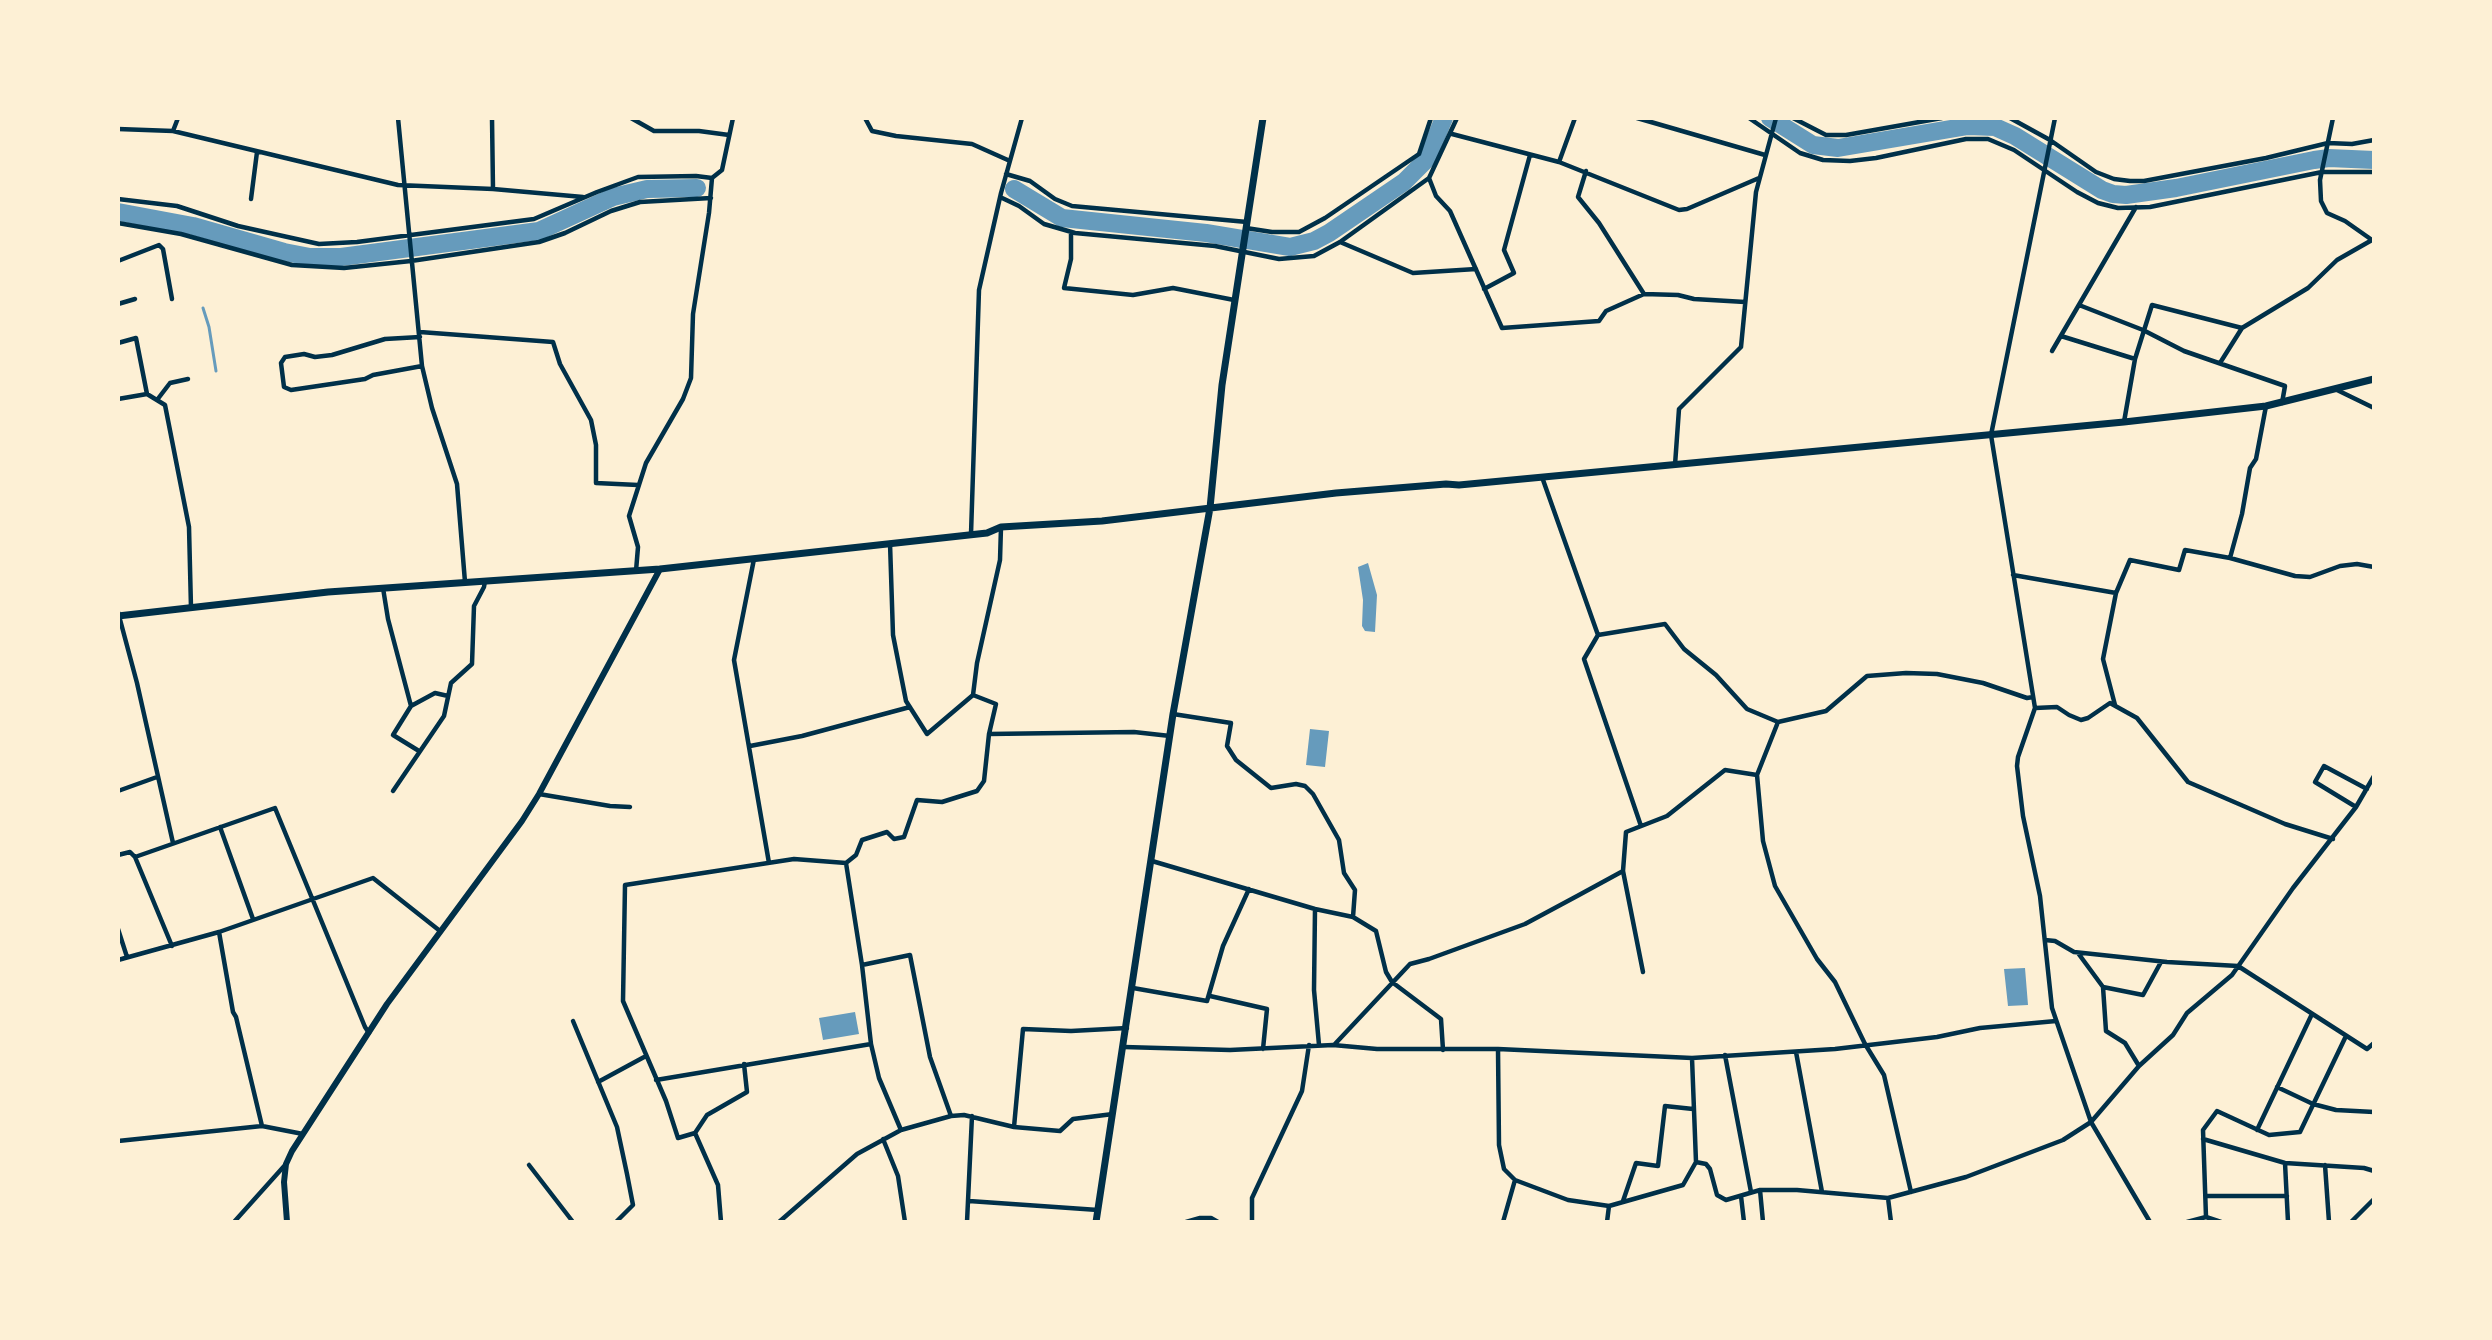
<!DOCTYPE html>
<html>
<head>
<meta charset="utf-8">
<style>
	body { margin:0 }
	#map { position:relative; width:2492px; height:1340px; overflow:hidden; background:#fdf0d5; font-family:Overpass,sans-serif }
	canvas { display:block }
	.frame { position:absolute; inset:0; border:120px solid #fdf0d5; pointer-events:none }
</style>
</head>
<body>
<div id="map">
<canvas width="2492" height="1340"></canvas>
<div class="frame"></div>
</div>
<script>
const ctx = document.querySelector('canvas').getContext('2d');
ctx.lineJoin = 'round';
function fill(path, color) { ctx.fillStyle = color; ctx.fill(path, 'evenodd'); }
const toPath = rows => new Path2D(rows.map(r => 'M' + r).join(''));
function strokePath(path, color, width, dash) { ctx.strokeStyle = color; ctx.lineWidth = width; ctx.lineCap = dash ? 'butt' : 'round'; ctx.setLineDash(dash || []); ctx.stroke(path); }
fill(toPath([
	[1368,563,1377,595,1375,632,1365,631,1362,626,1363,600,1358,567],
	[1310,729,1329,731,1325,767,1306,765],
	[2025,968,2028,1005,2008,1006,2004,969],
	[855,1012,859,1034,823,1040,819,1018]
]), '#669bbc');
strokePath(toPath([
	[203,308,209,327,216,371]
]), '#669bbc', 3);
strokePath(toPath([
	[1770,118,1813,145,1838,148,1968,126,1995,127,2015,136,2102,190,2113,194,2126,195,2176,188,2314,160,2329,158,2374,160],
	[1014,189,1062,218,1206,233,1290,247,1314,241,1329,233,1404,182,1427,159,1444,118],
	[118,212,193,226,284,252,310,257,341,257,539,231,613,197,647,189,697,188]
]), '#669bbc', 18);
strokePath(toPath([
	[398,118,422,366,432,408,457,484,465,582],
	[492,118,493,189],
	[631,118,654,131,699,131,729,135],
	[865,118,872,131,896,136,972,144,1010,161],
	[1637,118,1765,155],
	[1749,118,1800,153,1823,160,1850,161,1876,158,1966,139,1988,139,2014,150,2077,192,2098,203,2118,208,2150,207,2322,172,2374,172],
	[1793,118,1826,135,1846,135,1942,118],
	[2010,118,2050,140,2096,172,2114,179,2130,181,2144,181,2266,158,2328,143,2352,144,2374,140],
	[2055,118,1991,435,2035,708,2018,757,2017,766,2023,816,2040,896,2052,1008,2091,1122,2150,1222],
	[2333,118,2320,180,2321,201,2327,213,2345,221,2372,240],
	[118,129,173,131,398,185,493,189,583,197],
	[173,131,178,118],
	[1452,134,1559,162,1679,210,1687,209,1759,178],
	[1559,162,1575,118],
	[1586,171,1578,197,1599,223,1644,294],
	[1006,174,1030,181,1055,199,1072,206,1247,222],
	[1429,178,1436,196,1450,211,1502,328,1599,321,1606,311,1644,294,1678,295,1694,299,1745,302],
	[1000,197,1019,206,1044,224,1075,233,1215,246,1279,259,1314,256,1340,242,1429,178,1457,118],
	[118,199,177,206,238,226,319,244,357,242,534,219,597,192,638,177,696,176,712,178],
	[251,199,257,152],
	[118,223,181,234,292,265,344,268,411,261,539,242,565,233,611,211,640,202,711,198],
	[1246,228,1272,232,1299,232,1325,218,1419,154,1431,118],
	[1071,232,1071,259,1064,288,1133,295,1173,288,1234,300],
	[1340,242,1413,273,1476,269],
	[118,261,159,245,163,249,172,299],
	[1484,289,1514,273,1504,250,1530,155],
	[118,304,135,299],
	[2079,305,2143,330,2184,351,2285,386,2282,403],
	[420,332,553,342,560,364,591,420,596,445,596,483,638,485],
	[2061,336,2135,359],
	[420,337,385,339,332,355,315,357,304,354,285,357,281,363,284,387,291,390,365,379,373,375,422,366],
	[118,343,136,338,147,394],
	[2052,351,2136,207],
	[2220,363,2242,328],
	[2337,390,2374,408],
	[118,399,147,394,165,405,189,527,191,608],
	[157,400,170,383,188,379],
	[2124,422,2135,359,2152,305,2242,328,2308,288,2337,260,2372,240],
	[1675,465,1679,409,1741,347,1756,192,1776,118],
	[1542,477,1598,635],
	[971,534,979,290,1001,193,1022,118],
	[890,543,893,635,906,701,927,734,973,695],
	[2230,558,2242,514,2250,468,2256,459,2266,406],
	[754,559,734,660,769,863],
	[636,571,638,547,629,516,646,463,683,399,691,378,693,314,709,213,712,178,722,170,733,118],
	[2013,575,2116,593,2130,560,2179,570,2185,550,2230,558,2295,576,2310,577,2340,566,2357,564,2374,567],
	[383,588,388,619,411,706,435,693,448,696],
	[118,612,137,683,173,843],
	[2115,705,2103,659,2116,593],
	[411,706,393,735,419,751],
	[2035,708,2057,707,2069,715,2081,720,2088,718,2110,703,2137,718,2188,782,2285,824,2333,839],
	[1173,714,1231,723,1227,746,1236,760,1271,788,1296,784,1305,786,1313,794,1339,840,1344,873,1355,890,1353,917],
	[989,734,1134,732,1170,736],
	[750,746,802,736,910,707],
	[118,791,157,777],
	[393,791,444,716,451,683,472,664,474,606,484,587,485,581],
	[539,794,610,806,630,807],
	[2356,807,2315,782,2324,766,2367,789],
	[1641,826,1584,659,1598,635,1665,624,1684,649,1716,675,1747,709,1778,722],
	[220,827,253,919],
	[118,855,130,852,135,857,172,946],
	[135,857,275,808,365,1027,369,1033],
	[1152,861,1315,909,1353,917,1376,931,1386,972,1392,982,1441,1019,1443,1050],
	[846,863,856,855,862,840,887,832,894,839,904,837,917,800,942,802,977,791,984,781,989,734,996,704,973,695,977,663,1000,560,1001,527],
	[1623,871,1643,972],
	[1315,909,1314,990,1319,1045],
	[118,929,127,957],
	[219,932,233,1012,236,1017,262,1126],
	[2045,940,2055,941,2074,952,2167,962,2238,966,2367,1049,2374,1043],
	[2078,953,2103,987,2106,1031,2125,1043,2139,1066],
	[118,960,219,932,373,878,440,931],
	[862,965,910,955,930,1057,951,1116],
	[2103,987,2143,995,2161,962],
	[1133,988,1207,1001,1223,946,1249,889],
	[1210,996,1267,1009,1263,1049],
	[573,1021,617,1127,627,1174,633,1205,616,1222],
	[1334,1045,1410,964,1429,959,1525,924,1579,895,1623,871,1626,832,1667,816,1725,770,1757,775],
	[1124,1047,1230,1050,1333,1045,1377,1049,1498,1049,1692,1058,1835,1049,1937,1037,1980,1028,2056,1021],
	[1498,1049,1499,1145,1504,1169,1515,1180],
	[1796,1052,1822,1192],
	[1725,1055,1751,1192],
	[1692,1058,1696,1162,1706,1164,1710,1169,1717,1195,1726,1200,1760,1190,1797,1190,1888,1198,1966,1177,2063,1140,2091,1122,2139,1066,2173,1035,2187,1013,2232,975,2293,888,2356,807,2374,776],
	[744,1064,747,1092,707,1115,695,1133,678,1138,666,1101,623,1001,625,885,794,859,846,863,862,965,871,1044,879,1078,901,1130],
	[656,1080,871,1044],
	[598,1082,646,1056],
	[2277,1087,2313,1104,2336,1110,2374,1112],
	[1014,1127,1023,1029,1071,1031,1127,1028],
	[2257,1130,2312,1014],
	[695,1133,718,1185,721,1222],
	[883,1139,898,1176,905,1222],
	[2203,1139,2285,1163,2364,1168,2374,1171],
	[118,1141,262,1126,303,1134],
	[2285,1163,2288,1222],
	[529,1165,573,1222],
	[2325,1165,2329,1222],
	[1760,1190,1763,1222],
	[1911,1192,1884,1075,1865,1044,1835,982,1817,959,1775,886,1763,841,1757,775,1778,722,1826,711,1867,676,1906,673,1937,674,1983,683,2027,698,2033,697],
	[1741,1196,1744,1222],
	[2206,1196,2287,1196],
	[1888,1198,1891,1222],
	[969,1201,1098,1210],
	[1623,1201,1636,1163,1658,1166,1665,1106,1693,1109],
	[2206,1217,2203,1130,2217,1111,2269,1135,2300,1132,2346,1036],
	[234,1222,286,1164],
	[779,1222,857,1154,901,1130,951,1116,964,1115,1014,1127,1060,1131,1073,1119,1113,1114],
	[967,1222,972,1116],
	[1186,1222,1200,1218,1211,1218,1218,1222],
	[1252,1222,1252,1198,1302,1091,1309,1045],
	[1503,1222,1515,1180,1568,1200,1609,1206,1683,1185,1696,1162],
	[1607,1222,1609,1206],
	[2187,1222,2206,1217,2221,1222],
	[2351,1222,2374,1199]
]), '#003049', 4.5);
strokePath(toPath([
	[287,1222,284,1182,286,1164,292,1151,387,1004,522,821,539,794,660,569]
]), '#003049', 6);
strokePath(toPath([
	[118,616,328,592,660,569,987,533,1001,527,1102,521,1336,493,1446,484,1459,485,2124,422,2266,406,2374,379],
	[1096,1222,1173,714,1210,508,1222,385,1263,118]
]), '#003049', 7);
</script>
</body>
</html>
